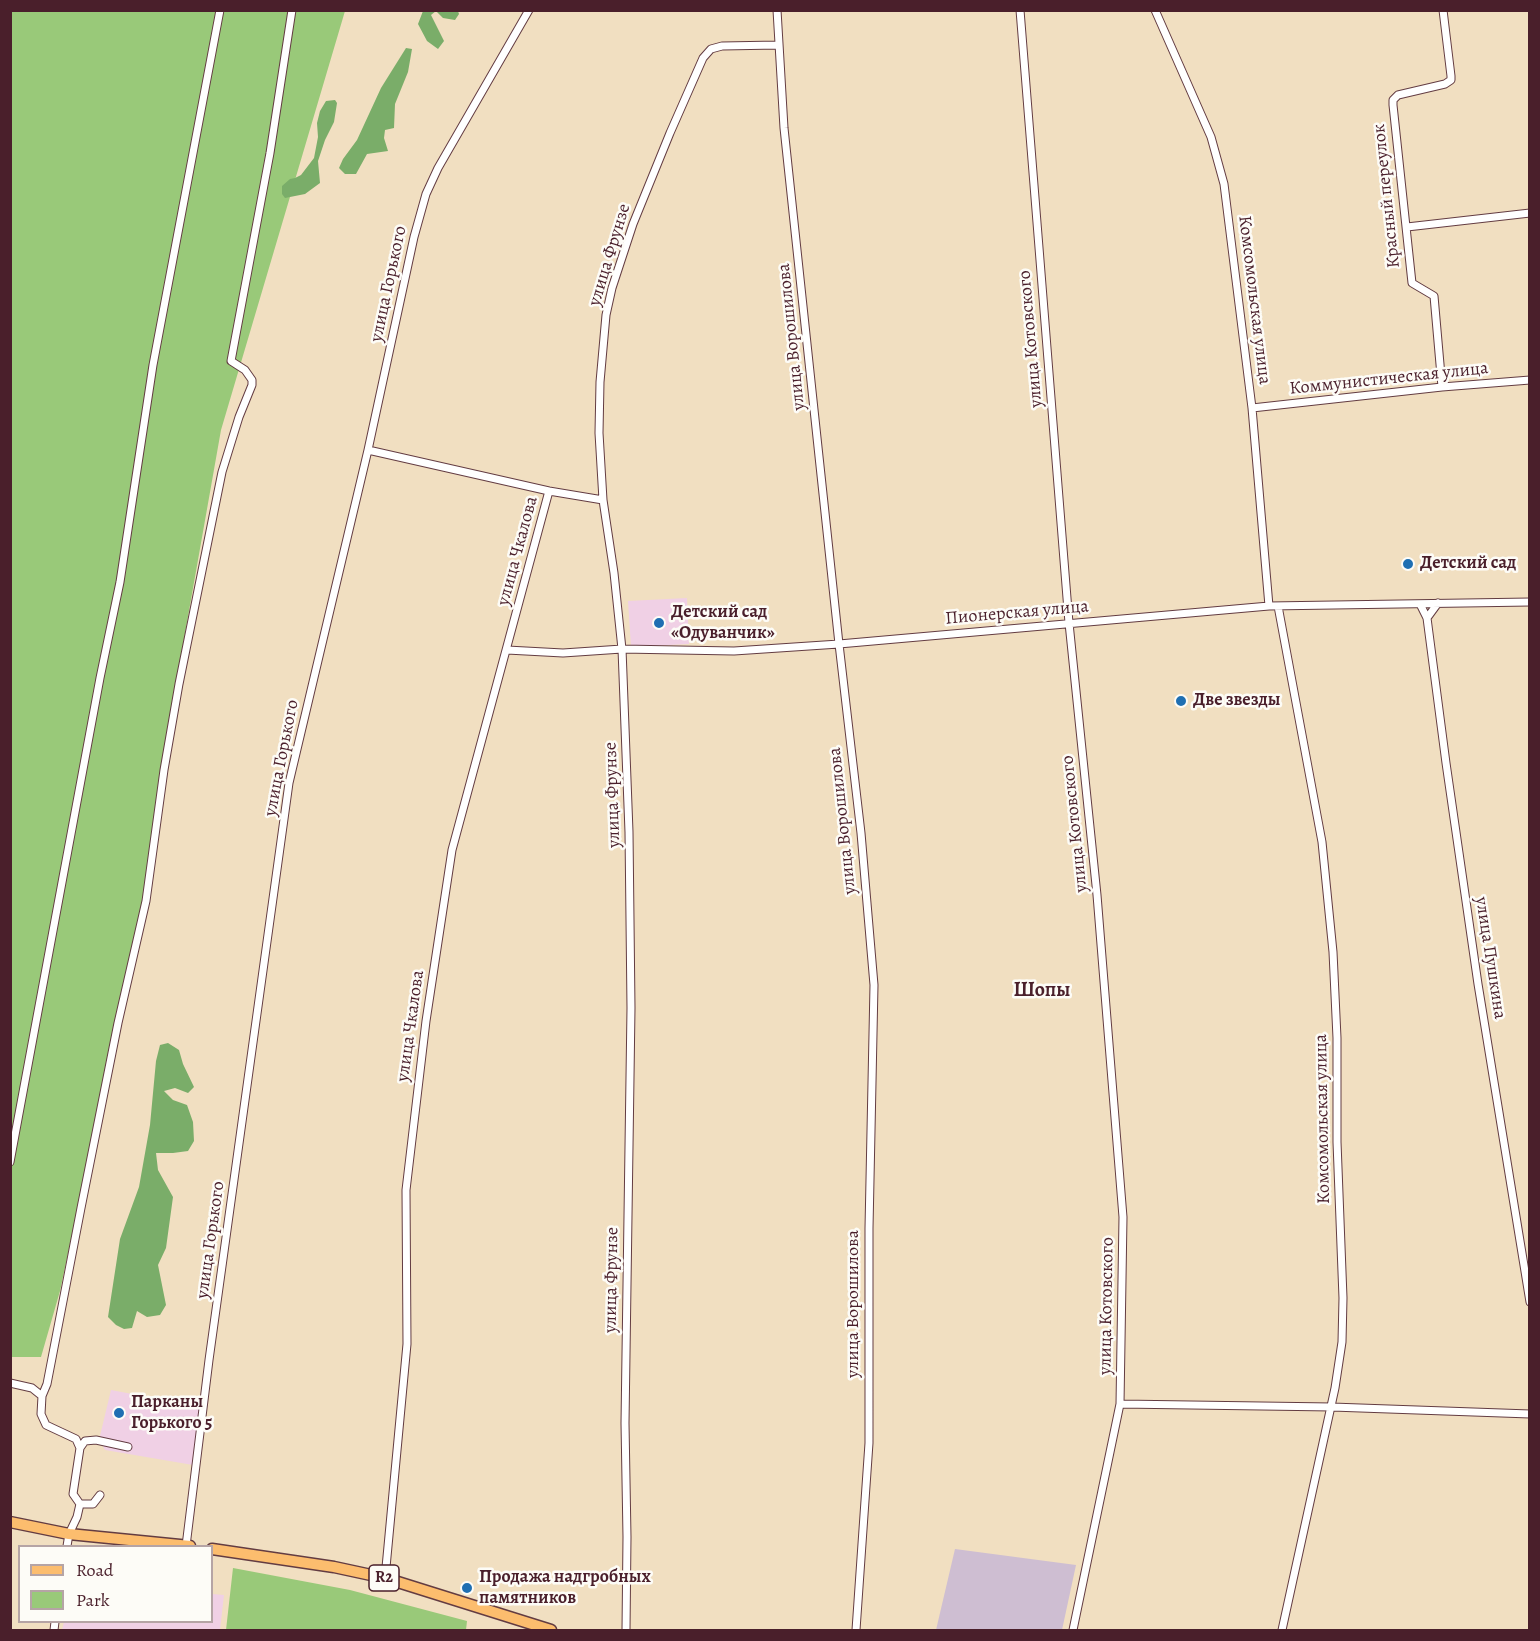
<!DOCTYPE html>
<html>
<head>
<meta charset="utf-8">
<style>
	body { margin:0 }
	#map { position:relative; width:1540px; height:1641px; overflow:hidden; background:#f1dfc1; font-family:Alegreya,serif }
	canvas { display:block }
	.frame { position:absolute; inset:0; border:12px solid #4a1f2b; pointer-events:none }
	.legend { position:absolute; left:18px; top:1545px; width:195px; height:78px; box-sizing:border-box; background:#fdfcf7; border:2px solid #b5a4a5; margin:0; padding:8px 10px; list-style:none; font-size:18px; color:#4a1f2b }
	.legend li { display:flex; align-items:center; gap:12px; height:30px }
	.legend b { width:30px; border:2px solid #b5a4a5 }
</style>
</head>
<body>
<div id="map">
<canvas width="1540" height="1641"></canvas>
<div class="frame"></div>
<ul class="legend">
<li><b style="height:8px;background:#fcbd6e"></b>Road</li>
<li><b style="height:16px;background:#99c979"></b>Park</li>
</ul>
</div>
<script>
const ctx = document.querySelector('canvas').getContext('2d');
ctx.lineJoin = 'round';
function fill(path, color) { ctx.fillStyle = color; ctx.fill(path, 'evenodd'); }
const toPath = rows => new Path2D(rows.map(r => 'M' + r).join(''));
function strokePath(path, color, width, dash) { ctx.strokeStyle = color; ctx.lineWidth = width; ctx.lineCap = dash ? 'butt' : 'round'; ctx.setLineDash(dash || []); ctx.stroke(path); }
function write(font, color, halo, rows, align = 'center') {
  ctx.font = font + ' Alegreya,serif'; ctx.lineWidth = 5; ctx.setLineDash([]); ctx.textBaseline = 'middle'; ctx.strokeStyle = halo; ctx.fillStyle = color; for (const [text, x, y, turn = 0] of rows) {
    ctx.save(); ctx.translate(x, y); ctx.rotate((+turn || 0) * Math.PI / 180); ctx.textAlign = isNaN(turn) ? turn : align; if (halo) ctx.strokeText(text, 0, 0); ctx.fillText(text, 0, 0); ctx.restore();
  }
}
fill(toPath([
	[687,598,689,644,631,647,628,601],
	[111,1390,201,1407,193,1465,105,1450,99,1440],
	[212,1594,224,1595,220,1630,62,1630,64,1622,212,1622]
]), '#f0d0e5');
fill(toPath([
	[955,1549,1076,1565,1062,1630,936,1630]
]), '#cebed2');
fill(toPath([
	[10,11,345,11,221,430,164,752,141,910,60,1291,41,1357,10,1357],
	[233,1568,350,1590,467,1621,466,1630,226,1630]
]), '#99c979');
fill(toPath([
	[423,11,458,11,459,14,455,20,443,18,436,11,431,15,444,41,438,49,427,41,418,24],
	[406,48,412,49,408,72,395,104,394,128,385,130,384,138,388,151,367,154,356,174,345,174,339,168,343,159,357,140,381,88],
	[335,100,337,103,334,122,325,140,318,161,320,183,305,194,285,198,282,194,282,186,290,179,295,178,301,175,314,158,318,137,317,123,320,111,326,101],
	[168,1043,179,1050,183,1064,194,1087,188,1093,175,1088,164,1091,173,1100,187,1105,193,1122,194,1141,188,1151,173,1153,156,1153,158,1170,173,1197,166,1248,158,1265,166,1305,160,1315,147,1317,137,1311,132,1328,124,1329,116,1325,108,1317,120,1239,139,1187,150,1125,156,1061,160,1045]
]), '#7aad69');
const minor = toPath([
	[777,10,784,128,839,644,861,833,874,985,869,1228,869,1443,856,1630],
	[1020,10,1069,623,1097,895,1123,1217,1120,1404,1073,1630],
	[1155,10,1211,137,1224,184,1252,408,1269,606],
	[1407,227,1530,213],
	[1442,387,1434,296,1412,283,1393,105,1393,100,1398,95,1445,84,1451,80,1451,76,1443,10],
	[1252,408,1442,387,1530,380],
	[368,450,549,491,603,500],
	[1420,604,1427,618,1446,763,1478,984,1530,1302],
	[1278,606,1322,842,1333,952,1337,1038,1337,1142,1343,1298,1342,1342,1335,1388,1282,1630],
	[1427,618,1438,603],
	[507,650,563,653,622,649,734,651,839,644,1269,606,1530,602],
	[10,1162,100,678,120,582,153,365,220,10],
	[10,1383,32,1388,42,1396,41,1414,46,1425,76,1439,80,1448,73,1494,80,1504,93,1504,100,1495],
	[42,1396,47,1384,81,1208,118,1023,146,901,164,770,179,684,222,472,239,417,252,385,252,380,245,370,231,361,270,153,292,10],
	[1120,1404,1332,1407,1530,1414],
	[80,1448,85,1441,96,1440,128,1447],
	[67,1546,69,1534,77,1517,80,1504],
	[186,1546,209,1360,289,783,368,450,414,237,426,194,438,168,529,10],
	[385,1578,407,1344,406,1190,426,1021,452,850,549,491],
	[54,1630,55,1622],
	[626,1630,627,1537,625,1423,631,1008,629,832,622,649,614,573,603,500,599,433,600,382,606,315,612,288,633,224,670,133,703,58,711,49,722,46,778,45]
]);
const primary = toPath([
	[10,1522,69,1534,190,1546],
	[212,1549,334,1567,385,1578,551,1630]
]);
strokePath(minor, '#633c42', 9);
strokePath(primary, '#633c42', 13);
strokePath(minor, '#fff', 7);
strokePath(primary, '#fcbd6e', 10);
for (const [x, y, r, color] of [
	[1408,564,6,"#1f6fb2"],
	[659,623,6,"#1f6fb2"],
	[1181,701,6,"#1f6fb2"],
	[119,1413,6,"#1f6fb2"],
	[467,1588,6,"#1f6fb2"]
]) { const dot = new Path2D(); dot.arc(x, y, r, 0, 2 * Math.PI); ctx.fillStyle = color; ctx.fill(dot); strokePath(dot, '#fdfcf7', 2); }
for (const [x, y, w] of [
	[384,1578,30]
]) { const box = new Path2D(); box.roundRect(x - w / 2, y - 13, w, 26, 4.5); ctx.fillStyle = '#fdfcf7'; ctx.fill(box); strokePath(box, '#4a1f2b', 1.5); }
write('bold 16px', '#4a1f2b', null, [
	["R2",384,1578]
]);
write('18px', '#4a1f2b', '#fdfcf7', [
	["Красный переулок",1387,196,-96],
	["улица Фрунзе",610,255,-73],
	["улица Горького",389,284,-78],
	["Комсомольская улица",1254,300,83],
	["улица Ворошилова",792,337,-96],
	["улица Котовского",1031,339,-95],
	["Коммунистическая улица",1389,379,-6],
	["улица Чкалова",518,551,-75],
	["Пионерская улица",1017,613,-5],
	["улица Горького",282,758,-79],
	["улица Фрунзе",613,795,-92],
	["улица Ворошилова",843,821,-96],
	["улица Котовского",1075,824,-96],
	["улица Пушкина",1490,958,81],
	["улица Чкалова",411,1026,-82],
	["Комсомольская улица",1323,1119,-91],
	["улица Горького",211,1240,-82],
	["улица Фрунзе",612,1280,-89],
	["улица Ворошилова",854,1304,-90],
	["улица Котовского",1107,1306,-89]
]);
write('bold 18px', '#4a1f2b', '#fdfcf7', [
	["Детский сад",1420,564],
	["Детский сад",671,613],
	["«Одуванчик»",671,634],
	["Две звезды",1193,701],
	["Парканы",131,1403],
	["Горького 5",131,1424],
	["Продажа надгробных",479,1578],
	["памятников",479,1599]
], 'left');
write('bold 20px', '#4a1f2b', '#fdfcf7', [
	["Шопы",1042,991]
]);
</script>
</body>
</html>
